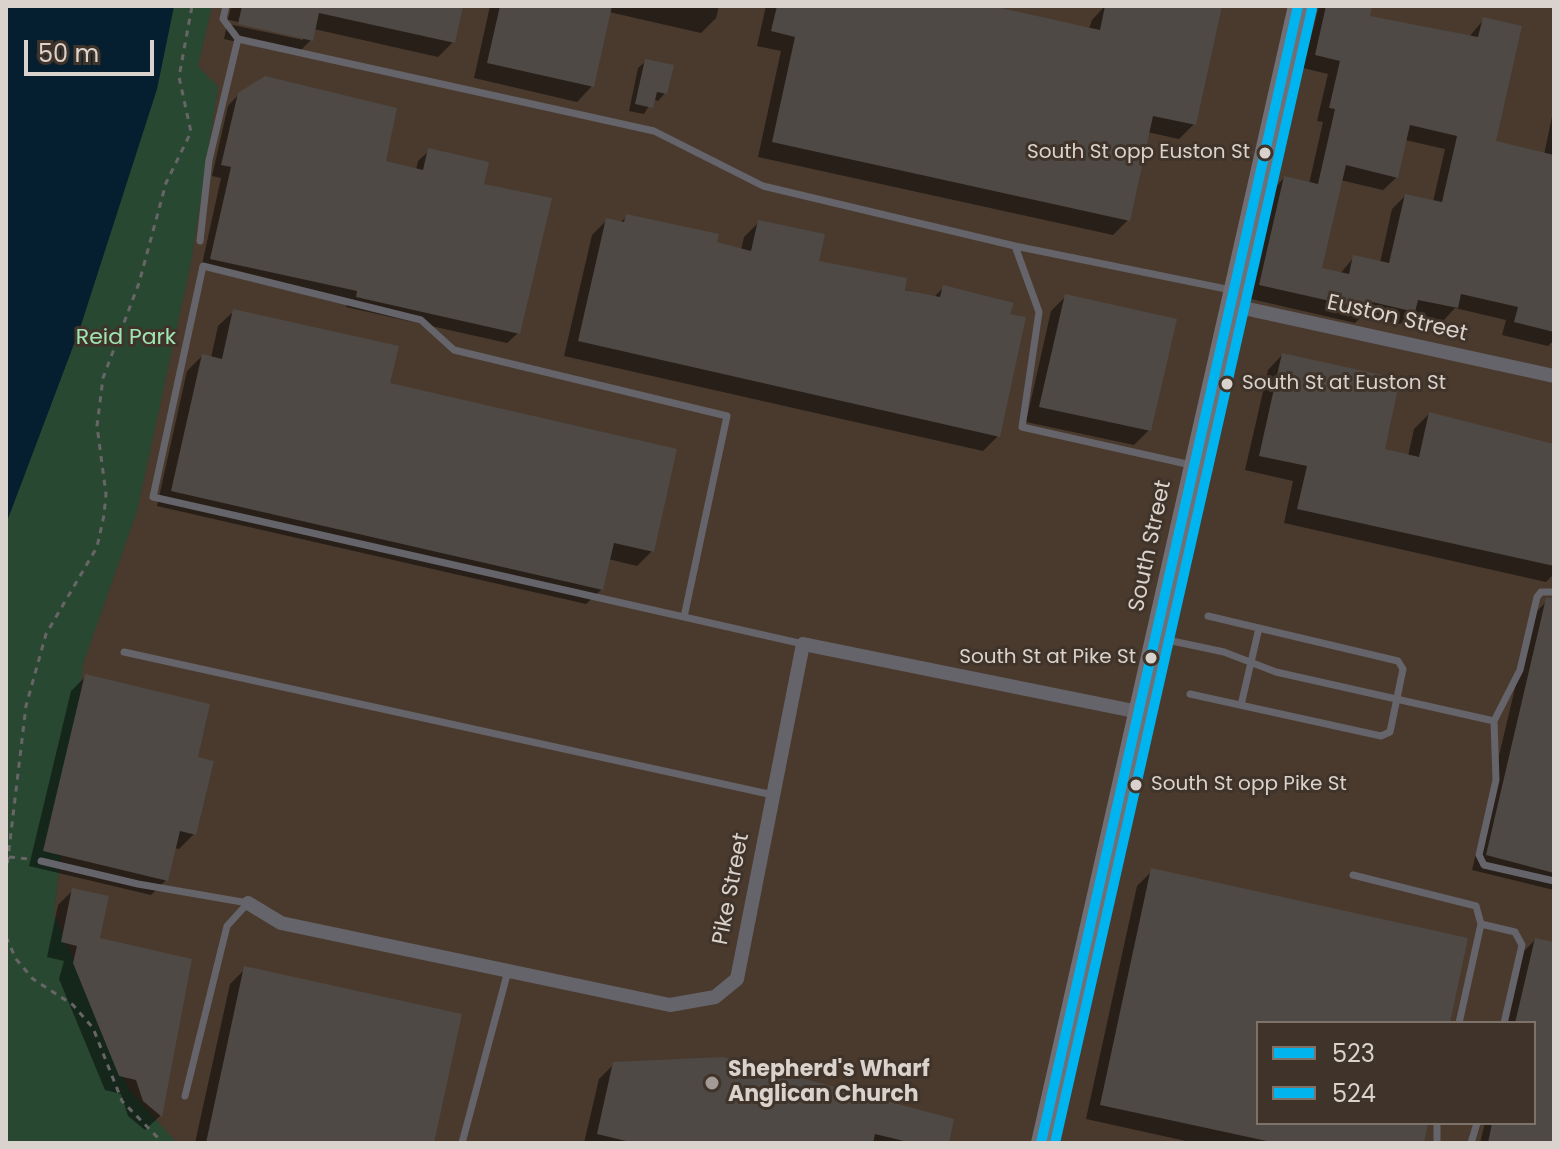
<!DOCTYPE html>
<html>
<head>
<meta charset="utf-8">
<style>
	body { margin:0 }
	#map { position:relative; width:1560px; height:1149px; overflow:hidden; background:#3a342f; font-family:Poppins,sans-serif }
	canvas { display:block }
	.frame { position:absolute; inset:0; border:8px solid #dad2cc; pointer-events:none }
	.legend { position:absolute; left:1256px; top:1021px; width:280px; height:104px; box-sizing:border-box; background:#3f332a; border:2px solid #7d736b; margin:0; padding:10px 14px; list-style:none; font-size:24px; color:#dad2cc }
	.legend li { display:flex; align-items:center; gap:16px; height:40px }
	.legend b { width:40px; border:2px solid #7d736b }
	.scale { position:absolute; left:24px; top:40px; width:130px; height:36px; box-sizing:border-box; border:4px solid #dad2cc; border-top:0; padding-left:10px; font-size:24px; line-height:28px; white-space:nowrap; color:#dad2cc; -webkit-text-stroke:6px #3f332a; paint-order:stroke }
</style>
</head>
<body>
<div id="map">
<canvas width="1560" height="1149"></canvas>
<div class="frame"></div>
<ul class="legend">
<li><b style="height:10px;background:#00b5ef"></b>523</li>
<li><b style="height:10px;background:#00b5ef"></b>524</li>
</ul>
<div class="scale">50 m</div>
</div>
<script>
const ctx = document.querySelector('canvas').getContext('2d');
ctx.lineJoin = 'round';
function fill(path, color) { ctx.fillStyle = color; ctx.fill(path, 'evenodd'); }
const toPath = rows => new Path2D(rows.map(r => 'M' + r).join(''));
function strokePath(path, color, width, dash) { ctx.strokeStyle = color; ctx.lineWidth = width; ctx.lineCap = dash ? 'butt' : 'round'; ctx.setLineDash(dash || []); ctx.stroke(path); }
function write(font, color, halo, rows, align = 'center') {
  ctx.font = font + ' Poppins,sans-serif'; ctx.lineWidth = 6; ctx.setLineDash([]); ctx.textBaseline = 'middle'; ctx.strokeStyle = halo; ctx.fillStyle = color; for (const [text, x, y, turn = 0] of rows) {
    ctx.save(); ctx.translate(x, y); ctx.rotate((+turn || 0) * Math.PI / 180); ctx.textAlign = isNaN(turn) ? turn : align; if (halo) ctx.strokeText(text, 0, 0); ctx.fillText(text, 0, 0); ctx.restore();
  }
}
fill(toPath([
	[212,6,1554,6,1554,1143,177,1143,129,1090,54,914,83,664,137,511,191,261,218,87,198,66],
	[1258,1023,1534,1023,1534,1123,1258,1123]
]), '#4a3a2e');
fill(toPath([
	[174,6,212,6,198,66,218,87,191,262,137,511,83,664,54,914,129,1090,177,1143,7,1143,6,524,80,328,157,89]
]), '#294832');
fill(toPath([
	[6,6,174,6,157,89,80,328,6,524]
]), '#051e30');
fill(toPath([
	[231,6,461,6,453,42,438,57,314,29,311,40,296,55,224,39],
	[229,20,303,36,303,40,228,24],
	[490,6,719,6,716,18,701,33,609,12,592,86,577,102,474,78],
	[766,6,983,6,1089,29,1092,20,1105,6,1220,6,1194,124,1179,139,1147,132,1128,220,1113,235,758,157,781,51,757,46],
	[1319,6,1370,6,1367,18,1469,37,1484,19,1493,143,1544,155,1554,107,1554,340,1548,346,1502,335,1506,320,1455,308,1443,321,1411,314,1400,324,1362,316,1355,323,1247,298,1271,192,1284,178,1309,184,1323,122,1317,121,1328,74,1303,68],
	[1405,140,1445,149,1433,202,1405,196,1392,209,1380,263,1354,257,1340,274,1320,269,1340,180,1383,190,1397,177],
	[646,61,665,93,658,101,653,99,644,114,629,111,638,68],
	[239,94,384,162,416,170,418,161,429,151,481,186,518,333,507,343,346,307,347,302,201,269,221,178,212,176,228,106],
	[627,216,741,250,744,237,759,222,816,262,933,298,943,288,1007,316,998,436,983,451,564,356,592,235,607,220,620,223],
	[1066,296,1149,430,1134,445,1026,422,1051,311],
	[234,311,388,385,652,551,637,566,608,559,602,589,586,604,157,506,187,371,202,356,211,358,218,326],
	[1282,355,1382,450,1408,456,1414,429,1429,414,1554,446,1554,574,1546,582,1284,523,1293,481,1245,470,1268,370],
	[1547,601,1554,602,1554,890,1472,870,1532,616],
	[86,676,195,759,194,834,179,849,174,848,166,880,151,895,29,866,71,691],
	[1152,871,1448,1023,1258,1023,1258,1123,1426,1123,1422,1143,1195,1143,1086,1119,1137,886],
	[73,890,98,939,190,961,160,1116,145,1130,128,1116,121,1094,105,1090,59,979,64,961,47,957,58,905],
	[1535,940,1554,945,1554,1143,1480,1143,1485,1123,1534,1123,1534,1023,1508,1023,1524,951],
	[245,969,432,1143,195,1143,230,984],
	[614,1064,947,1143,584,1143,599,1079]
]), '#0007');
strokePath(toPath([
	[6,12,7,6]
]), '#c7e1f6', 2, [10, 8]);
fill(toPath([
	[242,6,463,6,455,43,319,13,313,41,238,24],
	[500,6,612,6,594,87,487,63],
	[777,6,992,6,1100,30,1105,6,1222,6,1196,125,1153,116,1130,221,772,142,795,37,771,31],
	[1326,6,1372,6,1370,16,1478,37,1483,17,1522,26,1496,141,1554,155,1554,332,1514,322,1518,307,1461,294,1458,308,1418,300,1415,312,1372,302,1370,310,1259,285,1284,176,1318,184,1335,109,1329,108,1340,61,1315,55],
	[1410,125,1457,136,1442,202,1405,194,1389,263,1353,255,1349,274,1322,268,1346,165,1398,178],
	[645,59,674,65,667,94,657,92,653,108,635,104],
	[265,76,397,108,386,161,423,170,428,148,489,162,484,184,552,198,520,334,356,297,357,291,210,259,231,167,221,165,238,93],
	[626,214,719,234,717,242,751,251,758,220,825,234,819,261,907,278,905,290,940,297,943,285,1014,303,1010,314,1026,317,1000,437,578,341,606,218,624,222],
	[1065,294,1177,319,1151,431,1039,407],
	[233,309,399,346,390,383,677,449,654,552,614,543,603,590,171,491,202,354,222,359],
	[1282,353,1400,379,1385,449,1419,457,1429,412,1554,444,1554,566,1297,509,1307,466,1259,456],
	[1546,598,1554,598,1554,873,1486,855],
	[85,674,210,704,198,757,214,761,196,835,180,831,168,881,43,851],
	[1151,868,1468,938,1450,1023,1258,1023,1258,1123,1428,1123,1424,1143,1276,1143,1100,1105],
	[72,888,109,896,100,938,192,959,162,1117,143,1101,136,1080,119,1076,73,963,77,946,61,942],
	[1535,938,1554,942,1554,1143,1488,1143,1492,1123,1534,1123,1534,1023,1515,1023],
	[244,966,462,1014,434,1143,206,1143],
	[723,1057,954,1119,949,1143,912,1143,875,1134,873,1143,634,1143,597,1134,613,1062]
]), '#4e4945');
strokePath(toPath([
	[9,857,29,859],
	[6,875,26,706,46,634,97,547,104,515,106,494,97,426,103,378,139,283,166,183,191,132,179,77,192,6],
	[6,937,16,959,33,979,73,1005,93,1028,122,1101,163,1143]
]), '#686567', 3, [6, 6]);
strokePath(toPath([
	[226,6,223,19,238,39],
	[200,241,209,160,238,39,654,131,763,186,1015,246,1231,290],
	[1015,246,1039,312,1022,427,1191,465],
	[1554,592,1541,592,1537,597,1520,670,1494,721,1496,780,1479,855,1484,865,1554,881],
	[684,617,727,416,454,350,421,320,203,266,153,497,684,617,803,644],
	[1158,638,1224,652,1276,672,1494,721],
	[124,652,773,795],
	[1190,694,1381,736,1390,732,1403,669,1398,661,1208,616],
	[1241,705,1259,628],
	[41,861,138,884,248,903],
	[1353,875,1476,906,1481,924,1459,1023],
	[1481,924,1515,932,1522,945,1504,1023],
	[185,1096,227,926,248,903],
	[462,1143,508,971],
	[1437,1143,1437,1123],
	[1471,1143,1477,1123]
]), '#65646a', 7);
strokePath(toPath([
	[1230,305,1554,376],
	[248,903,281,923,670,1005,715,997,737,979,803,644,1139,712]
]), '#65646a', 14);
strokePath(toPath([
	[1041,1143,1298,6]
]), '#706f75', 20);
strokePath(toPath([
	[1041,1143,1298,6]
]), '#00b5ef', 10);
strokePath(toPath([
	[1055,1143,1312,9]
]), '#00b5ef', 10);
for (const [x, y, r, color] of [
	[1265,153,7,"#dad2cc"],
	[1227,384,7,"#dad2cc"],
	[1151,658,7,"#dad2cc"],
	[1136,785,7,"#dad2cc"],
	[712,1083,8,"#a29b95"]
]) { const dot = new Path2D(); dot.arc(x, y, r, 0, 2 * Math.PI); ctx.fillStyle = color; ctx.fill(dot); strokePath(dot, '#3f332a', 3); }
write('20px', '#dad2cc', '#3f332a', [
	["South St opp Euston St",1250,153],
	["South St at Euston St",1242,384,"left"],
	["South St at Pike St",1136,658],
	["South St opp Pike St",1151,785,"left"]
], 'right');
write('22px', '#dad2cc', '#3f332a', [
	["Euston Street",1397,319,13],
	["South Street",1151,546,-78],
	["Pike Street",732,889,-79]
]);
write('22px', '#9fe5b4', '#3f332a', [
	["Reid Park",126,338]
]);
write('bold 22px', '#dad2cc', '#3f332a', [
	["Shepherd's Wharf",728,1070],
	["Anglican Church",728,1095]
], 'left');
</script>
</body>
</html>
